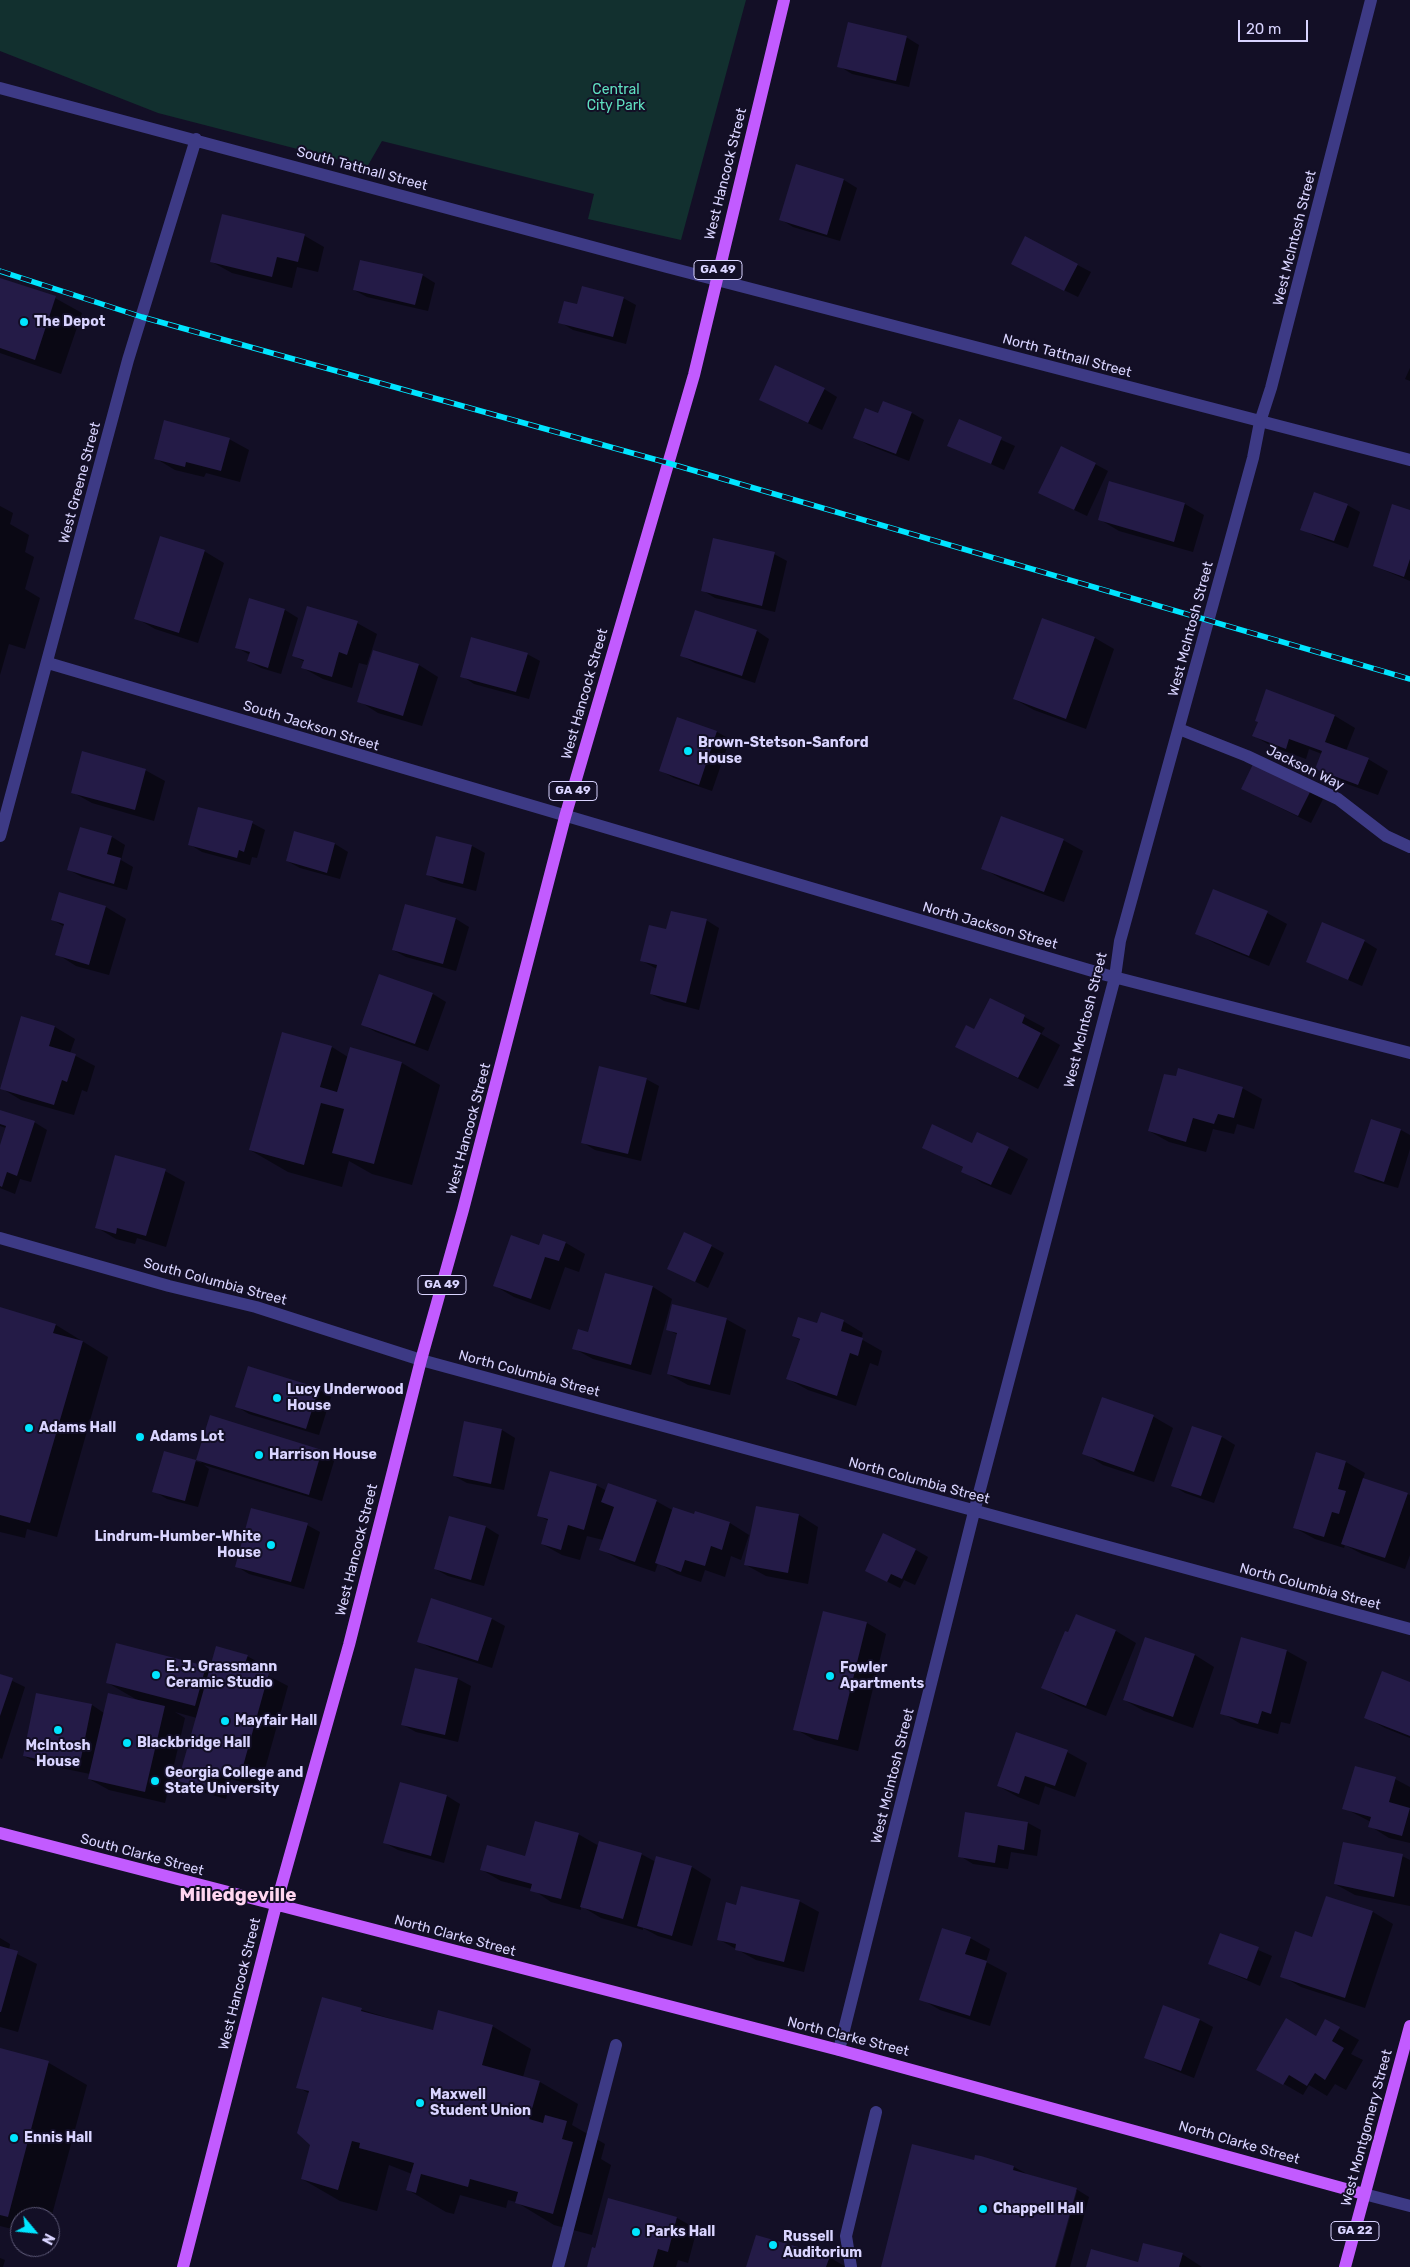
<!DOCTYPE html>
<html>
<head>
<meta charset="utf-8">
<style>
	body { margin:0 }
	#map { position:relative; width:1410px; height:2267px; overflow:hidden; background:#130f26; font-family:Rubik,sans-serif }
	canvas { display:block }
	.north { position:absolute; left:10px; top:2207px; width:50px; height:50px; box-sizing:border-box; background:#130f26; border:1px solid #625e7d; border-radius:50%; rotate:118deg; font-size:14px; font-weight:700; line-height:20px; text-align:center; color:#d9d4ff }
	.north::after { content:''; display:block; margin:auto; width:18px; height:22px; background:#00e5ff; clip-path:polygon(50% 0,100% 100%,50% 72%,0 100%) }
	.scale { position:absolute; left:1238px; top:20px; width:70px; height:22px; box-sizing:border-box; border:2px solid #d9d4ff; border-top:0; padding-left:6px; font-size:15px; line-height:18px; white-space:nowrap; color:#d9d4ff; -webkit-text-stroke:4px #130f26; paint-order:stroke }
</style>
</head>
<body>
<div id="map">
<canvas width="1410" height="2267"></canvas>
<div class="north">N</div>
<div class="scale">20 m</div>
</div>
<script>
const ctx = document.querySelector('canvas').getContext('2d');
ctx.lineJoin = 'round';
function fill(path, color) { ctx.fillStyle = color; ctx.fill(path, 'evenodd'); }
const toPath = rows => new Path2D(rows.map(r => 'M' + r).join(''));
function strokePath(path, color, width, dash) { ctx.strokeStyle = color; ctx.lineWidth = width; ctx.lineCap = dash ? 'butt' : 'round'; ctx.setLineDash(dash || []); ctx.stroke(path); }
function write(font, color, halo, rows, align = 'center') {
  ctx.font = font + ' Rubik,sans-serif'; ctx.lineWidth = 4; ctx.setLineDash([]); ctx.textBaseline = 'middle'; ctx.strokeStyle = halo; ctx.fillStyle = color; for (const [text, x, y, turn = 0] of rows) {
    ctx.save(); ctx.translate(x, y); ctx.rotate((+turn || 0) * Math.PI / 180); ctx.textAlign = isNaN(turn) ? turn : align; if (halo) ctx.strokeText(text, 0, 0); ctx.fillText(text, 0, 0); ctx.restore();
  }
}
fill(toPath([
	[0,0,746,0,681,240,588,219,594,194,382,141,367,167,158,113,0,51]
]), '#12302f');
fill(toPath([
	[906,37,919,45,909,87,852,74,839,66],
	[797,166,844,180,857,188,840,241,793,227,780,219],
	[223,216,305,236,324,247,318,272,297,267,292,288,232,273,212,262],
	[1025,238,1091,272,1078,297,1025,271],
	[422,275,435,283,428,311,367,297,354,290],
	[0,279,55,298,82,313,61,374,0,353],
	[623,298,636,305,626,344,573,330,560,322,578,306],
	[1410,368,1410,381,1405,379],
	[824,389,837,397,822,430,760,400],
	[912,413,924,420,909,461,868,445,855,437,879,415],
	[959,421,1015,446,1004,470,949,445],
	[229,439,249,450,240,482,206,473,204,477,175,470,155,458],
	[1095,464,1108,471,1087,516,1053,500],
	[1185,504,1204,515,1193,552,1119,531,1099,519],
	[1347,505,1360,512,1348,548,1315,536,1302,529],
	[1393,505,1410,511,1410,581,1374,566],
	[0,506,13,513,10,524,29,535,25,552,34,557,25,589,40,598,25,649,9,644,0,675],
	[204,551,224,563,198,643,155,629,136,618],
	[774,554,787,561,775,612,715,598,702,590],
	[250,600,285,610,298,618,281,674,261,668,248,661,250,655,236,647],
	[696,612,757,631,769,639,755,683,695,663,682,656],
	[1043,619,1095,638,1114,649,1086,729,1034,710,1014,699],
	[357,623,377,634,367,665,359,663,352,688,323,679,303,668,305,662,294,656],
	[527,654,540,661,529,699,474,684,462,676],
	[419,665,438,677,422,726,378,713,359,701],
	[1267,691,1335,716,1355,728,1346,751,1368,759,1388,771,1378,795,1336,780,1317,769,1322,754,1309,749,1306,759,1273,747,1254,736],
	[678,718,717,732,730,739,712,791,674,778,661,771],
	[1255,764,1323,799,1311,823,1256,796],
	[145,770,165,781,154,821,92,803,72,792],
	[252,823,265,830,257,858,252,857,250,865,202,852,189,844],
	[81,828,112,837,125,845,121,860,133,867,127,890,82,877,69,870],
	[295,833,335,844,348,852,340,879,300,868,287,861],
	[1063,840,1083,851,1064,902,1002,879,982,868],
	[472,846,485,853,476,891,441,882,428,875],
	[60,894,106,907,126,919,109,975,76,966,57,954,65,927,53,920],
	[406,905,456,919,469,927,456,971,406,957,393,950],
	[1267,913,1287,924,1269,966,1216,944,1196,933],
	[706,920,719,928,699,1010,664,1001,651,994,657,969,642,961,667,931],
	[1364,941,1377,949,1362,986,1307,962],
	[380,976,433,994,446,1002,428,1051,376,1032,363,1025],
	[991,999,1045,1028,1041,1034,1060,1045,1038,1089,956,1046,975,1031],
	[22,1018,55,1027,75,1039,70,1053,95,1066,87,1092,82,1090,74,1115,21,1100,1,1088],
	[332,1047,348,1057,351,1049,402,1063,440,1085,412,1185,372,1174,349,1161,342,1187,288,1172,250,1150],
	[646,1079,659,1086,641,1161,595,1150,582,1142],
	[1242,1088,1262,1099,1254,1129,1237,1124,1234,1134,1213,1129,1206,1152,1169,1142,1149,1131],
	[0,1112,34,1122,47,1130,31,1182,20,1179,15,1194,0,1188,0,1149,6,1128,0,1126],
	[1401,1130,1410,1135,1410,1149,1398,1188,1368,1179,1355,1171],
	[973,1145,1008,1148,1028,1159,1011,1195,982,1183,963,1171,964,1168,923,1147],
	[165,1171,185,1182,166,1247,137,1238,135,1244,116,1239,96,1227],
	[566,1243,585,1254,579,1272,565,1267,550,1310,514,1297,495,1286,540,1247],
	[711,1246,724,1253,708,1288,668,1268],
	[606,1275,653,1287,672,1299,651,1375,593,1359,573,1348,589,1333],
	[0,1309,56,1325,108,1357,57,1537,27,1529,25,1538,0,1532],
	[726,1319,746,1330,730,1395,688,1385,668,1374,678,1335,667,1329],
	[843,1321,863,1333,861,1339,882,1351,878,1366,870,1363,856,1406,808,1390,788,1379,800,1340,793,1336,818,1324],
	[318,1389,331,1397,319,1435,249,1414,236,1406],
	[1103,1399,1154,1417,1173,1428,1154,1482,1103,1465,1084,1453],
	[465,1423,502,1430,515,1438,504,1490,467,1483,454,1476],
	[1193,1427,1222,1437,1235,1445,1214,1503,1185,1493,1172,1485],
	[322,1451,335,1458,322,1501,204,1465,209,1469,198,1507,167,1499,154,1491,165,1453,202,1463,197,1459],
	[1346,1462,1365,1473,1363,1479,1410,1495,1410,1555,1405,1569,1362,1554,1345,1545,1344,1548,1315,1539,1295,1528],
	[596,1485,607,1491,656,1501,674,1511,695,1515,696,1512,730,1523,749,1535,741,1560,731,1556,725,1577,705,1570,701,1582,677,1574,658,1563,655,1572,620,1560,600,1549,603,1540,587,1536,580,1560,562,1555,542,1544,549,1521,539,1516],
	[799,1515,818,1527,808,1584,766,1576,746,1565],
	[450,1517,486,1527,499,1535,484,1586,448,1576,435,1569],
	[307,1525,320,1532,304,1589,249,1574,236,1566],
	[916,1550,928,1557,915,1585,904,1580,900,1588,866,1571],
	[431,1599,492,1619,505,1626,492,1668,431,1648,418,1641],
	[1076,1615,1116,1631,1136,1643,1106,1716,1063,1699,1043,1688],
	[867,1623,886,1634,858,1751,815,1740,795,1729],
	[1241,1639,1287,1651,1307,1662,1290,1724,1281,1722,1278,1734,1241,1724,1222,1713],
	[1195,1655,1214,1667,1193,1728,1144,1711,1124,1700],
	[247,1656,267,1667,265,1674,288,1686,260,1787,231,1779,226,1799,199,1791,180,1780,197,1718,175,1712,185,1718,165,1803,109,1790,89,1779,90,1774,37,1763,24,1756,92,1705,104,1713,139,1701,108,1683,205,1668,210,1671],
	[416,1669,458,1679,471,1686,458,1742,416,1732,403,1725],
	[0,1675,25,1687,2,1759,0,1758],
	[1410,1683,1410,1738,1385,1728,1365,1717],
	[1067,1752,1087,1763,1075,1797,1045,1786,1039,1805,1018,1797,998,1786],
	[1395,1779,1410,1787,1410,1843,1389,1838,1370,1826,1371,1822,1344,1808],
	[401,1784,447,1796,460,1804,444,1863,398,1850,385,1843],
	[1028,1823,1041,1830,1037,1856,1011,1852,1008,1869,973,1864,960,1856],
	[578,1834,599,1846,641,1854,656,1862,657,1857,692,1867,711,1879,692,1946,658,1936,643,1928,643,1930,601,1918,581,1906,581,1910,551,1902,532,1889,501,1881,482,1870,526,1857],
	[1402,1856,1410,1860,1410,1906,1355,1895,1335,1884],
	[1326,1897,1373,1912,1393,1924,1365,2008,1301,1987,1282,1976,1313,1938],
	[799,1901,819,1912,804,1972,756,1960,718,1939,737,1906],
	[1221,1934,1272,1956,1260,1986,1210,1964],
	[0,1938,10,1944,9,1950,37,1964,18,2032,0,2027],
	[970,1938,990,1949,986,1962,1007,1973,990,2026,940,2010,921,1999],
	[323,1998,434,2032,492,2026,531,2049,523,2077,540,2082,578,2104,572,2125,605,2144,601,2159,611,2165,592,2235,554,2225,516,2202,508,2200,506,2208,460,2195,454,2214,446,2212,408,2190,412,2174,389,2165,377,2211,340,2201,302,2179,312,2145,310,2094,298,2087],
	[1200,2020,1213,2027,1194,2078,1158,2064,1145,2057],
	[1326,2021,1359,2040,1351,2054,1363,2060,1346,2090,1335,2084,1327,2096,1309,2085,1303,2095,1258,2069,1316,2038],
	[0,2050,49,2063,87,2085,50,2222,50,2217,20,2217,20,2231,0,2226],
	[976,2157,1014,2167,1027,2174,1076,2189,1089,2197,1070,2267,1056,2267,1077,2191,1075,2191,1054,2267,882,2267,975,2161],
	[609,2199,677,2218,697,2229,688,2263,678,2260,676,2267,589,2267],
	[1182,2254,1202,2267,1087,2267,1139,2263],
	[829,2257,846,2267,748,2267],
	[0,2258,5,2260,3,2267,0,2267]
]), '#0007');
fill(toPath([
	[848,22,907,36,896,81,837,67],
	[796,164,844,179,827,235,779,220],
	[222,214,305,234,298,262,277,257,272,277,210,262],
	[1025,236,1078,264,1064,291,1011,264],
	[360,260,423,274,415,305,353,290],
	[0,278,56,296,35,360,0,348],
	[582,286,624,297,613,337,558,323,564,301,577,304],
	[775,365,825,388,808,423,759,400],
	[883,401,912,412,896,454,853,438,865,408,878,413],
	[959,419,1002,437,991,464,947,446],
	[164,420,230,438,221,471,186,462,185,467,154,459],
	[1061,446,1096,463,1074,510,1038,493],
	[1109,481,1185,503,1174,542,1098,520],
	[1314,492,1348,504,1334,541,1300,530],
	[1392,504,1410,510,1410,559,1404,577,1373,566],
	[160,536,205,550,179,633,134,619],
	[713,538,775,552,762,606,701,591],
	[249,598,285,609,268,668,247,661,250,652,235,648],
	[307,606,358,621,347,655,339,652,332,677,301,668,304,660,292,656],
	[695,610,757,630,742,676,680,656],
	[1042,618,1095,637,1066,719,1013,699],
	[471,637,528,653,516,692,460,677],
	[373,650,419,664,403,716,357,702],
	[1266,689,1335,715,1325,742,1369,758,1358,785,1315,769,1322,751,1289,739,1286,749,1252,736,1258,722,1255,721],
	[677,717,717,731,699,785,659,771],
	[82,751,146,769,135,810,71,793],
	[1254,762,1311,790,1298,816,1241,789],
	[198,807,253,821,244,852,239,850,237,858,188,845],
	[1001,816,1064,839,1044,892,981,869],
	[80,827,112,836,107,854,121,858,114,884,67,870],
	[294,831,335,843,327,873,286,861],
	[436,836,472,845,463,884,426,875],
	[1213,889,1268,911,1249,956,1195,934],
	[59,892,106,906,89,965,55,955,64,924,51,920],
	[405,904,456,918,443,964,392,950],
	[671,911,707,919,686,1003,650,994,657,965,640,961,649,925,666,929],
	[1322,922,1365,940,1348,980,1306,962],
	[379,974,433,993,415,1044,361,1025],
	[990,998,1025,1015,1022,1023,1041,1033,1018,1078,955,1047,966,1025,974,1029],
	[21,1016,55,1026,49,1046,76,1054,67,1082,62,1080,54,1105,0,1089],
	[282,1032,332,1046,320,1087,337,1092,350,1047,402,1062,374,1164,332,1153,344,1109,321,1103,304,1165,249,1150],
	[599,1066,647,1078,628,1154,581,1143],
	[1178,1068,1243,1087,1234,1118,1218,1114,1214,1124,1193,1118,1186,1142,1148,1131,1164,1074,1176,1076],
	[0,1110,35,1121,17,1176,7,1172,2,1187,0,1186,0,1145,6,1126,0,1124],
	[1371,1119,1401,1129,1384,1182,1354,1172],
	[932,1124,972,1143,977,1132,1009,1147,991,1185,961,1172,963,1167,922,1148],
	[115,1155,166,1169,146,1236,117,1228,116,1234,95,1228],
	[684,1232,712,1245,695,1282,667,1269],
	[543,1234,566,1242,559,1261,545,1257,531,1299,493,1286,511,1235,539,1245],
	[605,1273,653,1286,631,1365,572,1349,578,1329,588,1332],
	[672,1304,727,1318,710,1385,667,1374,677,1333,666,1330],
	[0,1307,56,1324,53,1333,83,1341,30,1523,0,1515],
	[821,1312,844,1320,841,1331,863,1338,858,1356,850,1353,837,1396,786,1379,800,1339,792,1336,798,1317,817,1323],
	[248,1366,319,1388,306,1429,235,1407],
	[1102,1397,1154,1415,1134,1472,1082,1454],
	[210,1415,322,1450,309,1495,196,1460],
	[464,1421,502,1429,491,1484,453,1476],
	[1192,1426,1222,1436,1201,1496,1171,1486],
	[164,1451,196,1460,185,1501,152,1492],
	[1316,1452,1346,1461,1338,1489,1346,1491,1339,1514,1332,1512,1324,1537,1293,1528],
	[550,1471,597,1484,584,1530,568,1525,561,1550,541,1544,548,1519,537,1516],
	[1363,1478,1408,1493,1385,1558,1341,1544],
	[608,1483,657,1500,635,1562,599,1550,614,1507,601,1502],
	[756,1506,799,1514,788,1573,744,1565],
	[673,1507,694,1514,695,1511,730,1522,722,1550,711,1546,705,1566,685,1560,681,1572,655,1563],
	[251,1508,308,1523,291,1582,235,1567],
	[449,1516,486,1526,471,1580,434,1569],
	[883,1533,916,1549,902,1579,891,1574,887,1582,865,1571],
	[431,1598,492,1618,478,1661,417,1642],
	[823,1611,867,1622,838,1740,793,1730],
	[1076,1614,1116,1630,1086,1706,1041,1688,1065,1631,1068,1632],
	[1145,1637,1195,1654,1173,1717,1123,1700],
	[1241,1637,1287,1650,1271,1714,1262,1711,1258,1724,1220,1714],
	[116,1643,206,1666,195,1706,106,1683],
	[216,1646,248,1655,244,1666,269,1673,240,1777,212,1769,206,1789,178,1781],
	[415,1668,458,1678,445,1735,401,1725],
	[1382,1671,1410,1682,1410,1736,1364,1718],
	[0,1674,13,1678,0,1716],
	[36,1693,92,1704,79,1768,23,1756],
	[108,1693,165,1706,145,1792,88,1779],
	[1016,1732,1068,1750,1055,1786,1025,1776,1019,1794,997,1786],
	[1355,1766,1396,1777,1389,1802,1410,1808,1402,1836,1368,1827,1371,1817,1342,1809],
	[400,1782,447,1795,431,1856,383,1843],
	[965,1812,1028,1822,1024,1850,998,1845,995,1863,958,1857],
	[535,1821,579,1833,561,1899,530,1891,532,1884,480,1870,487,1845,525,1856],
	[599,1841,642,1853,623,1919,580,1907],
	[1343,1842,1403,1854,1394,1897,1334,1884],
	[656,1856,692,1866,672,1936,637,1926],
	[741,1886,800,1900,784,1962,735,1950,736,1944,717,1940,726,1902,736,1905],
	[1326,1896,1373,1911,1345,1998,1280,1977,1295,1931,1312,1937],
	[942,1928,971,1937,965,1954,987,1961,970,2016,919,2000],
	[1220,1933,1259,1947,1247,1979,1208,1964],
	[0,1946,18,1951,1,2012,0,2012],
	[322,1997,362,2008,361,2011,433,2030,438,2010,493,2025,482,2065,540,2081,529,2119,543,2123,545,2115,567,2121,562,2139,573,2142,553,2214,515,2203,518,2192,470,2179,468,2187,421,2174,416,2193,406,2190,414,2163,359,2148,360,2143,352,2141,338,2190,301,2179,310,2145,297,2133,309,2091,296,2088],
	[1163,2005,1200,2019,1181,2071,1144,2058],
	[1286,2018,1316,2036,1325,2019,1340,2027,1332,2041,1344,2048,1325,2080,1315,2073,1307,2086,1289,2075,1283,2085,1256,2070],
	[0,2048,49,2061,8,2217,0,2215],
	[912,2144,974,2160,975,2155,981,2156,1014,2166,1013,2170,1077,2188,1055,2267,881,2267],
	[608,2198,677,2217,668,2252,658,2249,653,2267,587,2267,592,2247,595,2248],
	[756,2235,830,2256,826,2267,746,2267],
	[1143,2243,1183,2253,1179,2267,1086,2267,1091,2249,1138,2262]
]), '#241b47');
strokePath(toPath([
	[0,88,667,267,1410,460],
	[48,663,1106,975,1410,1053],
	[1179,729,1247,756,1338,799,1386,836,1410,847],
	[0,836,128,360,196,139],
	[0,1238,169,1286,256,1307,421,1360,1410,1629],
	[839,2050,974,1512,1115,977,1120,941,1253,458,1260,422,1271,388,1371,0],
	[1364,2194,1410,2206],
	[558,2267,616,2045],
	[851,2267,846,2236,876,2112]
]), '#3d3a85', 12);
strokePath(toPath([
	[0,1833,839,2050,1364,2194],
	[183,2267,276,1905,349,1645,421,1360,463,1210,565,817,694,375,784,0],
	[1345,2267,1410,2026]
]), '#c25bff', 12);
const rail = toPath([
	[0,271,142,317,668,463,1410,679]
]);
strokePath(rail, '#00e5ff', 5.5);
strokePath(rail, '#130f26', 4, [11]);
for (const [x, y, r, color] of [
	[24,322,5,"#00e5ff"],
	[688,751,5,"#00e5ff"],
	[277,1398,5,"#00e5ff"],
	[29,1428,5,"#00e5ff"],
	[140,1437,5,"#00e5ff"],
	[259,1455,5,"#00e5ff"],
	[271,1545,5,"#00e5ff"],
	[156,1675,5,"#00e5ff"],
	[830,1676,5,"#00e5ff"],
	[225,1721,5,"#00e5ff"],
	[58,1730,5,"#00e5ff"],
	[127,1743,5,"#00e5ff"],
	[155,1781,5,"#00e5ff"],
	[420,2103,5,"#00e5ff"],
	[14,2138,5,"#00e5ff"],
	[983,2209,5,"#00e5ff"],
	[636,2232,5,"#00e5ff"],
	[773,2245,5,"#00e5ff"]
]) { const dot = new Path2D(); dot.arc(x, y, r, 0, 2 * Math.PI); ctx.fillStyle = color; ctx.fill(dot); strokePath(dot, '#130f26', 2); }
for (const [x, y, w] of [
	[718,270,48],
	[573,791,48],
	[442,1285,48],
	[1355,2231,48]
]) { const box = new Path2D(); box.roundRect(x - w / 2, y - 9.5, w, 19, 4); ctx.fillStyle = '#130f26'; ctx.fill(box); strokePath(box, '#d9d4ff', 1); }
write('bold 12px', '#d9d4ff', null, [
	["GA 49",718,270],
	["GA 49",573,791],
	["GA 49",442,1285],
	["GA 22",1355,2231]
]);
write('14px', '#5fe0c0', '#130f26', [
	["Central",616,90],
	["City Park",616,106]
]);
write('14px', '#d9d4ff', '#130f26', [
	["South Tattnall Street",362,169,15],
	["West Hancock Street",726,174,-76],
	["West McIntosh Street",1295,238,-76],
	["North Tattnall Street",1067,356,15],
	["West Greene Street",80,483,-75],
	["West McIntosh Street",1191,629,-75],
	["West Hancock Street",585,694,-74],
	["South Jackson Street",311,726,17],
	["Jackson Way",1305,768,26],
	["North Jackson Street",990,926,16],
	["West McIntosh Street",1086,1020,-76],
	["West Hancock Street",469,1129,-75],
	["South Columbia Street",215,1282,15],
	["North Columbia Street",529,1374,15],
	["North Columbia Street",919,1481,15],
	["West Hancock Street",357,1550,-76],
	["North Columbia Street",1310,1587,15],
	["West McIntosh Street",893,1776,-76],
	["South Clarke Street",142,1855,15],
	["North Clarke Street",455,1936,15],
	["West Hancock Street",240,1984,-76],
	["North Clarke Street",848,2037,14],
	["West Montgomery Street",1367,2128,-75],
	["North Clarke Street",1239,2143,16]
]);
write('bold 14px', '#d9d4ff', '#130f26', [
	["The Depot",34,322],
	["Brown-Stetson-Sanford",698,743],
	["House",698,759],
	["Lucy Underwood",287,1390],
	["House",287,1406],
	["Adams Hall",39,1428],
	["Adams Lot",150,1437],
	["Harrison House",269,1455],
	["Lindrum-Humber-White",261,1537,"right"],
	["House",261,1553,"right"],
	["E. J. Grassmann",166,1667],
	["Ceramic Studio",166,1683],
	["Fowler",840,1668],
	["Apartments",840,1684],
	["Mayfair Hall",235,1721],
	["Blackbridge Hall",137,1743],
	["McIntosh",58,1746,"center"],
	["House",58,1762,"center"],
	["Georgia College and",165,1773],
	["State University",165,1789],
	["Maxwell",430,2095],
	["Student Union",430,2111],
	["Ennis Hall",24,2138],
	["Chappell Hall",993,2209],
	["Parks Hall",646,2232],
	["Russell",783,2237],
	["Auditorium",783,2253]
], 'left');
write('bold 19px', '#ffd6f0', '#130f26', [
	["Milledgeville",238,1896]
]);
</script>
</body>
</html>
